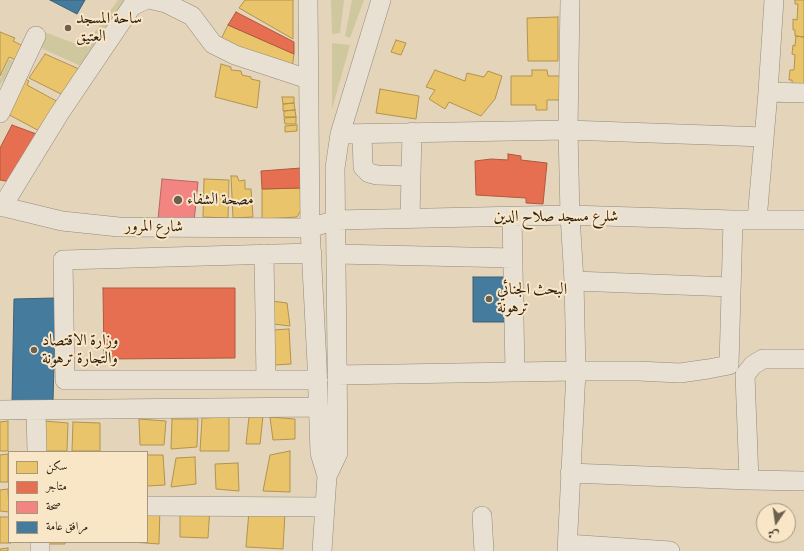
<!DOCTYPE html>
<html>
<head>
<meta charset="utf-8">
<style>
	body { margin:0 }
	#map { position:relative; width:804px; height:551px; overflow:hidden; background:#e4d4ba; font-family:Alegreya,Amiri,serif }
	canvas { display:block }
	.legend { position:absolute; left:8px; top:451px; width:140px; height:92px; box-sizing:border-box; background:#f8e6c7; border:1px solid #a8977f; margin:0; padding:5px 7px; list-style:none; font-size:12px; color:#2f2114 }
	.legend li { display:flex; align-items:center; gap:8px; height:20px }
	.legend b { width:20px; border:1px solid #a8977f }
	.north { position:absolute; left:756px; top:503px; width:40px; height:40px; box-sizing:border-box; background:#f8e6c7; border:1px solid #a8977f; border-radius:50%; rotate:193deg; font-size:11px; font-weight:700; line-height:16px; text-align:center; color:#2f2114 }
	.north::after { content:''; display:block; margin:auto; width:14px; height:18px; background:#6e604e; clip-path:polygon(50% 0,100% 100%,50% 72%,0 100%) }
</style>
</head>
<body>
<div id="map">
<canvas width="804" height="551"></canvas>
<ul class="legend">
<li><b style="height:11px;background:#e9c46a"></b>سكن</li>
<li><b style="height:11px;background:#e76f51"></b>متاجر</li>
<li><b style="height:11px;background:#f28482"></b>صحة</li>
<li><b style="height:11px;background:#457b9d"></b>مرافق عامة</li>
</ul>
<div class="north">ش</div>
</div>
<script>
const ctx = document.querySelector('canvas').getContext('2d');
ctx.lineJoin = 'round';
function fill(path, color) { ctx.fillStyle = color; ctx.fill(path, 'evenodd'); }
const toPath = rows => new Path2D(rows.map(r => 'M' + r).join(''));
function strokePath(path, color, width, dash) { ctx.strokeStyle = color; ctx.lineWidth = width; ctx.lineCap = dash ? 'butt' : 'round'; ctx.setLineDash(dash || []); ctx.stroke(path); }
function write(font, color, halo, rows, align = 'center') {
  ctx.font = font + ' Alegreya,Amiri,serif'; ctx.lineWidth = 4; ctx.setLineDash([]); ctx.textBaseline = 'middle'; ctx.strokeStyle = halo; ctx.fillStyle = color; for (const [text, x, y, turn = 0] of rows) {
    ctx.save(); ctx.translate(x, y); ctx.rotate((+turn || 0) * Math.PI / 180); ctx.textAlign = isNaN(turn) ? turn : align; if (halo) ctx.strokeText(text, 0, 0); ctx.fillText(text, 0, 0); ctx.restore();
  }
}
fill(toPath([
	[118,0,132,0,85,68,39,47,47,33,84,47],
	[331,0,344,0,340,33,332,34],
	[352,0,364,0,350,38,345,36],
	[332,43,350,45,332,109],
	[9,59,19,63,7,81,3,81,0,85,0,79]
]), '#cfc89e');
const homes = toPath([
	[245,0,293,0,293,39,239,8,245,0],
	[795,0,804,0,804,37,795,36,795,30,793,30,793,19,797,20,798,4,795,4,795,0],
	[558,17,558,61,528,61,527,18,558,17],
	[228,25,294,54,292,69,219,43,228,25],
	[0,32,15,38,13,41,25,47,18,61,9,57,0,76,0,32],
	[796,36,804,37,804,87,792,87,792,80,789,80,790,70,794,70,795,55,792,54,793,45,795,46,796,36],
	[396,40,406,43,401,55,391,52,396,40],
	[45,54,79,69,67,97,29,78,45,54],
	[221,64,231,67,231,70,241,71,242,75,251,77,251,79,260,81,257,108,215,97,221,64],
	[435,70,465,81,467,73,484,77,488,71,502,76,495,99,481,116,449,102,445,109,429,99,435,90,426,87,435,70],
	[532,70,547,70,548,76,560,76,560,100,547,100,547,110,536,110,536,105,511,105,511,76,532,76,532,70],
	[24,78,29,81,27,85,60,103,43,133,4,112,24,78],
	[380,89,419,96,416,119,376,113,380,89],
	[282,97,294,97,294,103,283,104,282,97],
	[294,103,295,110,283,111,283,104,294,103],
	[295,110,296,117,284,117,284,111,295,110],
	[296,117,296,124,285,124,284,118,296,117],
	[297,125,297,131,285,132,285,126,297,125],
	[231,176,237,176,239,181,245,180,245,189,251,189,253,217,233,218,231,176],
	[204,179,229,180,228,218,203,217,204,179],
	[302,188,303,207,297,217,262,219,262,189,302,188],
	[272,301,287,303,290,326,273,324,272,301],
	[289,329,291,364,274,365,272,330,289,329],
	[263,416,260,444,246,444,249,417,263,416],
	[229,417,229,451,200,451,202,418,229,417],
	[270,417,295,419,295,439,273,440,270,417],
	[139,419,166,421,164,445,140,445,139,419],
	[172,419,198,419,197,447,171,449,172,419],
	[8,421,8,451,0,451,0,422,8,421],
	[44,421,68,423,67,451,42,451,44,421],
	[73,422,100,423,100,451,72,451,73,422],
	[290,451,290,492,263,491,270,455,290,451],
	[8,454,8,482,0,482,0,455,8,454],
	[147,455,163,455,165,485,147,486,147,455],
	[195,457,196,484,171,487,176,458,195,457],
	[238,463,239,491,216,489,215,464,238,463],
	[8,489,9,512,0,511,0,490,8,489],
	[147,506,160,506,159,544,132,542,147,542,147,506],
	[210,506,208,538,180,537,180,509,210,506],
	[249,511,285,513,283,549,246,547,249,511],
	[0,517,9,517,9,542,11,543,0,543,0,517],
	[41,542,65,542,65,544,41,544,41,542],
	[8,548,8,551,0,551,0,549,8,548]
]);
fill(homes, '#e9c46a');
strokePath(homes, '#b19350', 1);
const shops = toPath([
	[236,12,294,42,294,54,228,25,236,12],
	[12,125,42,136,11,182,0,180,0,148,12,125],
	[508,154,521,156,521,160,547,163,543,204,526,203,526,198,476,195,475,161,491,159,508,160,508,154],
	[301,168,302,188,262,189,261,171,301,168],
	[103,288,235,288,235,358,104,359,103,288]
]);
fill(shops, '#e76f51');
strokePath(shops, '#b0583f', 1);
const health = toPath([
	[162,179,198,182,194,222,158,219,162,179]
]);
fill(health, '#f28482');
strokePath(health, '#b86661', 1);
const public = toPath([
	[50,0,85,0,77,14,50,0],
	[473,277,505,277,505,322,473,322,473,277],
	[56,298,53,401,12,403,14,299,56,298]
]);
fill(public, '#457b9d');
strokePath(public, '#3e6074', 1);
const minor = toPath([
	[153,0,166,3,192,16,213,44,235,55,308,79],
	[308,0,310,228,317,364,320,453,327,476],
	[570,0,568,130,570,215,574,281,731,287],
	[768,92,804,93],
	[0,113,36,36],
	[340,134,568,130,764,137],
	[362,134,363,167,369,173,377,175,411,176],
	[0,206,62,221,119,227,310,228,336,220,570,215,733,220,804,220],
	[2,207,59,114,132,6,145,0],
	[512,216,515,372],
	[410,218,412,132],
	[757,220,768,92,774,0],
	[312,253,63,260,65,380,318,380],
	[264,254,266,380],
	[336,254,513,258],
	[337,375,576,371,638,371,680,373,708,369,729,365,733,220],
	[0,410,319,407],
	[36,410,37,452],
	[570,473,749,480,804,481],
	[749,480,745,375,753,365,763,359,804,359],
	[147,506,325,507],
	[482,516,484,551],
	[567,544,670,551],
	[40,551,40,542],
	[322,551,327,476,338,453,335,168,340,134,381,0],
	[567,551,576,371,574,281]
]);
strokePath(minor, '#948a7a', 20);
strokePath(minor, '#e7e0d3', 19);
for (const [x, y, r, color] of [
	[68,28,4,"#6e604e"],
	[178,200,5,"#6e604e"],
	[489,299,4,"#6e604e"],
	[34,350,4,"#6e604e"]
]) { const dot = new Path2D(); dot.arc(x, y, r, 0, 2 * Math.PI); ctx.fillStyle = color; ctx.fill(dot); strokePath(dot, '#f8e6c7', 1.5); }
write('16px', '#2f2114', '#f8e6c7', [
	["ساحة المسجد",76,19],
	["العتيق",76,37],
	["مصحة الشفاء",187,200],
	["البحث الجنائي",497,290],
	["ترهونة",497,308],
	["وزارة الاقتصاد",42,341],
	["والتجارة ترهونة",42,359]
], 'left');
write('16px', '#2f2114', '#f8e6c7', [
	["شلرع مسجد صلاح الدين",556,217],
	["شارع المرور",154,227,1]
]);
</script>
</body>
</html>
